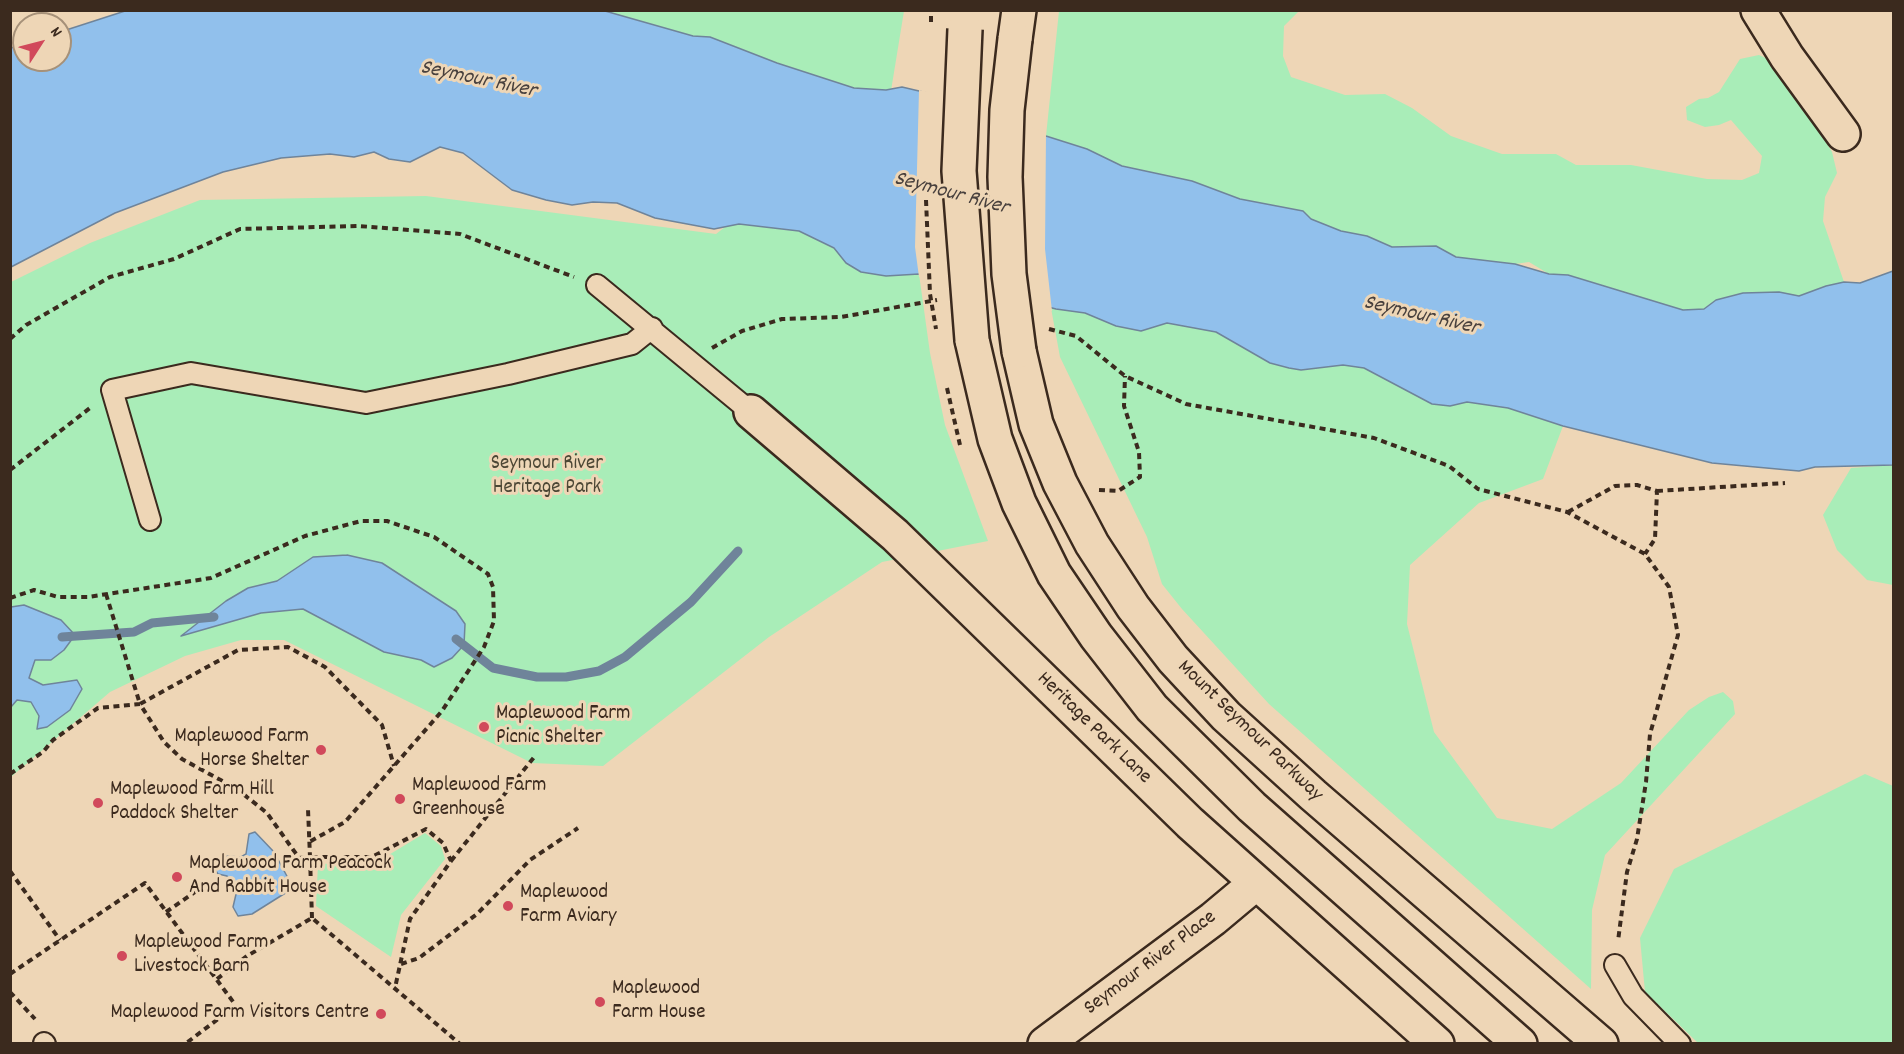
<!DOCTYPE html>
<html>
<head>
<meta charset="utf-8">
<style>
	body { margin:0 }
	#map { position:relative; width:1904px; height:1054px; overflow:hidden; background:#eed6b6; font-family:Dekko,sans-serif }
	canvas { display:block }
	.frame { position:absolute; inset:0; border:12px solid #3b2a1e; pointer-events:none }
	.north { position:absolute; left:12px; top:12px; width:60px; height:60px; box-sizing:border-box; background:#eed6b6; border:2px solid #a69179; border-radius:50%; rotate:54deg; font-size:16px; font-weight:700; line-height:24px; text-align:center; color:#3b2a1e }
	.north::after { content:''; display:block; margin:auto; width:21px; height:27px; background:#d1495b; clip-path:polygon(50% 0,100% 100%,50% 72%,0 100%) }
</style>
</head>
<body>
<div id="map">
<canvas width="1904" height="1054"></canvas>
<div class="frame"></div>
<div class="north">N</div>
</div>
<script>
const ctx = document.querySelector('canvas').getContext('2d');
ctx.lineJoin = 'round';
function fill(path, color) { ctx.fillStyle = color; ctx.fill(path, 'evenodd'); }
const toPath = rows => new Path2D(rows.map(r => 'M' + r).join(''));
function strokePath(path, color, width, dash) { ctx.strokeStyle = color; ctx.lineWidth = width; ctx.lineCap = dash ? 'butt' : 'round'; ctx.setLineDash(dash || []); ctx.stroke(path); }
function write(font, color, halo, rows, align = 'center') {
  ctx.font = font + ' Dekko,sans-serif'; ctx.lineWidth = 6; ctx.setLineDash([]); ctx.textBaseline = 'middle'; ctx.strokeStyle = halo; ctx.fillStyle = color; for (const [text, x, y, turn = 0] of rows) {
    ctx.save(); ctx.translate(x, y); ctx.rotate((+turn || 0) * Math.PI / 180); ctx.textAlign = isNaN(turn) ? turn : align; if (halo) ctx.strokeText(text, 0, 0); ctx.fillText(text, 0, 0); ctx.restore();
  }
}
fill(toPath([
	[493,11,904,11,889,103],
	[1059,11,1299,11,1284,26,1283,56,1291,77,1345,95,1385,94,1412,108,1451,136,1502,154,1556,154,1576,165,1631,165,1707,179,1742,180,1759,173,1762,156,1731,120,1719,125,1705,127,1687,120,1686,107,1699,99,1708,98,1719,92,1740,59,1759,55,1779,64,1813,110,1820,132,1832,152,1837,173,1825,197,1823,221,1844,282,1799,296,1779,292,1743,293,1717,300,1704,309,1683,310,1568,275,1549,274,1529,262,1515,264,1456,257,1436,246,1392,247,1367,236,1341,231,1311,219,1302,211,1240,199,1192,181,1122,166,1087,149,1046,136],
	[426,196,716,234,725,227,738,224,799,231,834,248,861,272,886,276,919,274,930,353,945,425,988,541,882,562,769,637,603,766,532,763,284,640,241,640,185,656,110,692,11,777,11,282,90,243,200,200],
	[1051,308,1085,313,1116,326,1140,331,1167,323,1216,332,1270,363,1301,370,1343,365,1364,368,1432,404,1450,406,1467,402,1508,408,1563,426,1543,479,1479,503,1410,565,1407,624,1434,732,1497,818,1552,829,1621,783,1689,710,1709,697,1723,692,1733,701,1735,714,1605,855,1592,910,1591,989,1269,704,1182,609,1162,584,1147,537,1060,357],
	[1893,465,1893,585,1867,580,1837,550,1823,515,1851,468],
	[1865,774,1893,786,1893,1043,1698,1043,1645,992,1640,938,1674,869],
	[425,833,441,846,445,859,401,915,391,957,316,906,318,864,377,862]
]), '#a9edb8');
const water = toPath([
	[125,11,605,11,693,36,710,37,777,63,854,88,886,90,902,87,953,99,1046,136,1087,149,1122,166,1192,181,1240,199,1303,211,1311,219,1341,231,1367,236,1392,247,1436,246,1456,257,1515,264,1549,274,1568,275,1683,310,1704,309,1716,300,1743,293,1779,292,1799,296,1826,286,1844,282,1860,283,1893,271,1893,465,1815,467,1799,471,1712,463,1563,426,1508,408,1467,402,1450,406,1432,404,1364,368,1343,365,1301,370,1289,368,1270,363,1216,332,1167,323,1141,331,1116,326,1085,313,1056,309,919,274,886,276,861,272,846,263,834,248,799,231,739,224,714,229,655,218,617,203,593,202,572,205,546,200,512,190,463,153,440,147,410,162,389,159,374,152,354,157,330,154,281,158,223,172,115,213,11,267,11,48,24,44,24,60,60,60,60,32,125,11],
	[347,555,382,563,456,611,465,624,464,645,452,658,434,667,421,660,384,652,303,609,261,613,181,636,226,601,248,588,277,581,313,557,347,555],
	[24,605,61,620,75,635,64,650,51,660,35,660,29,678,43,685,77,680,82,689,70,710,47,727,37,729,39,716,31,702,17,700,11,707,11,607,24,605],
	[255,832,274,852,289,880,287,892,252,914,238,916,233,907,237,890,227,876,218,874,213,867,223,856,241,857,246,854,249,834,255,832]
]);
fill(water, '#91c0ec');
strokePath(water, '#6f849a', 1.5);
fill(toPath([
	[919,90,954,96,1046,133,1045,249,1052,311,919,277,915,247]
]), '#eed6b6');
strokePath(toPath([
	[62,637,134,632,152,623,214,617],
	[456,639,493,668,537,677,566,677,599,671,625,657,691,602,738,551]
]), '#6f849a', 9);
const lane = toPath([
	[597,285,751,412],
	[150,520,112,390,191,373,366,403,508,374,632,344,652,328],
	[1615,965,1633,996,1680,1044],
	[44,1043,45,1044]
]);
const street = toPath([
	[1758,10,1787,57,1843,134],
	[751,412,895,535,1190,823,1437,1044],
	[1045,1044,1213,919,1256,883]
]);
const secondary = toPath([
	[1015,39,1019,10],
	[972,340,995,439,1019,503,1054,574,1096,636,1152,708,1252,807,1520,1044],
	[1019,351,1036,424,1060,483,1092,544,1133,607,1173,659,1226,716,1313,795,1601,1044]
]);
strokePath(lane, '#3b2a1e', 24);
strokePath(street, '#3b2a1e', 38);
strokePath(secondary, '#3b2a1e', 38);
strokePath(toPath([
	[931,22,931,10],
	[1049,329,1076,336,1125,376,1186,404,1374,438,1449,466,1478,489,1567,512,1645,554,1669,587,1678,635,1650,734,1646,782,1637,839,1627,872,1618,941],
	[10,339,26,325,110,277,174,259,240,229,359,226,460,234,574,277],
	[712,348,742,331,782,319,841,317,937,300],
	[947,388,960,445],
	[10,470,90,408],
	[1099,490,1118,491,1140,477,1139,452,1124,406,1125,376],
	[1657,491,1785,483],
	[1568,512,1615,486,1637,485,1657,491,1655,539,1645,554],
	[106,594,140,704,238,650,288,647,325,667,382,725,394,766],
	[10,598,34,590,58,597,88,597,211,578,305,536,361,521,387,521,434,537,488,574,493,587,494,621,484,647,442,711,345,822,309,842],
	[10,774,43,752,53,740,98,708,140,704,164,742,182,759,237,789,267,813,299,858,310,857,308,809],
	[451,861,535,756],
	[10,871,60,940],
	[166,912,208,883],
	[312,918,310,857,372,857,426,829,443,843,451,861,410,919,395,988],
	[401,964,419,958,477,914,530,860,578,828],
	[10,974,145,883,234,1003,230,1010,185,1044],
	[217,979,247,956,312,918,460,1044],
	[10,992,35,1019]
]), '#3b2a1e', 4, [6, 4.5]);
strokePath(lane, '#eed6b6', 20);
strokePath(street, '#eed6b6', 33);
strokePath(secondary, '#eed6b6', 33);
const secondaryBridge = toPath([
	[965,29,959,171,972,340],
	[1015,39,1007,110,1005,177,1009,274,1019,351]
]);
strokePath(secondaryBridge, '#3b2a1e', 38, []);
strokePath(toPath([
	[926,200,930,294,936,329]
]), '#3b2a1e', 4, [6, 4.5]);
strokePath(secondaryBridge, '#eed6b6', 33);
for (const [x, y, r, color] of [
	[484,727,6,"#d1495b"],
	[321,750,6,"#d1495b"],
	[400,799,6,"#d1495b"],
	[98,803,6,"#d1495b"],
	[177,877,6,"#d1495b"],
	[508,906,6,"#d1495b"],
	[122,956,6,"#d1495b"],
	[600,1002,6,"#d1495b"],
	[381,1014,6,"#d1495b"]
]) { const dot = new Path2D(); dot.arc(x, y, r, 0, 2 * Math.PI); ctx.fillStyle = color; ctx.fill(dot); strokePath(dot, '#eed6b6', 2); }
write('21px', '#4c4735', '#eed6b6', [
	["Seymour River",547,465],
	["Heritage Park",547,489]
]);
write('21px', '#3b2a1e', '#eed6b6', [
	["Maplewood Farm",496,715],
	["Picnic Shelter",496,739],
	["Maplewood Farm",309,738,"right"],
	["Horse Shelter",309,762,"right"],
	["Maplewood Farm",412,787],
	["Greenhouse",412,811],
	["Maplewood Farm Hill",110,791],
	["Paddock Shelter",110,815],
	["Maplewood Farm Peacock",189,865],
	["And Rabbit House",189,889],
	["Maplewood",520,894],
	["Farm Aviary",520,918],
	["Maplewood Farm",134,944],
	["Livestock Barn",134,968],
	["Maplewood",612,990],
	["Farm House",612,1014],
	["Maplewood Farm Visitors Centre",369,1014,"right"]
], 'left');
write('21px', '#3b2a1e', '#eed6b6', [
	["Heritage Park Lane",1093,729,44],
	["Mount Seymour Parkway",1249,732,44],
	["Seymour River Place",1151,964,-37]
]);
write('italic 22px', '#48403d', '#eed6b6', [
	["Seymour River",478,81,12],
	["Seymour River",951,195,15],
	["Seymour River",1421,317,13]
]);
</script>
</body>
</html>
